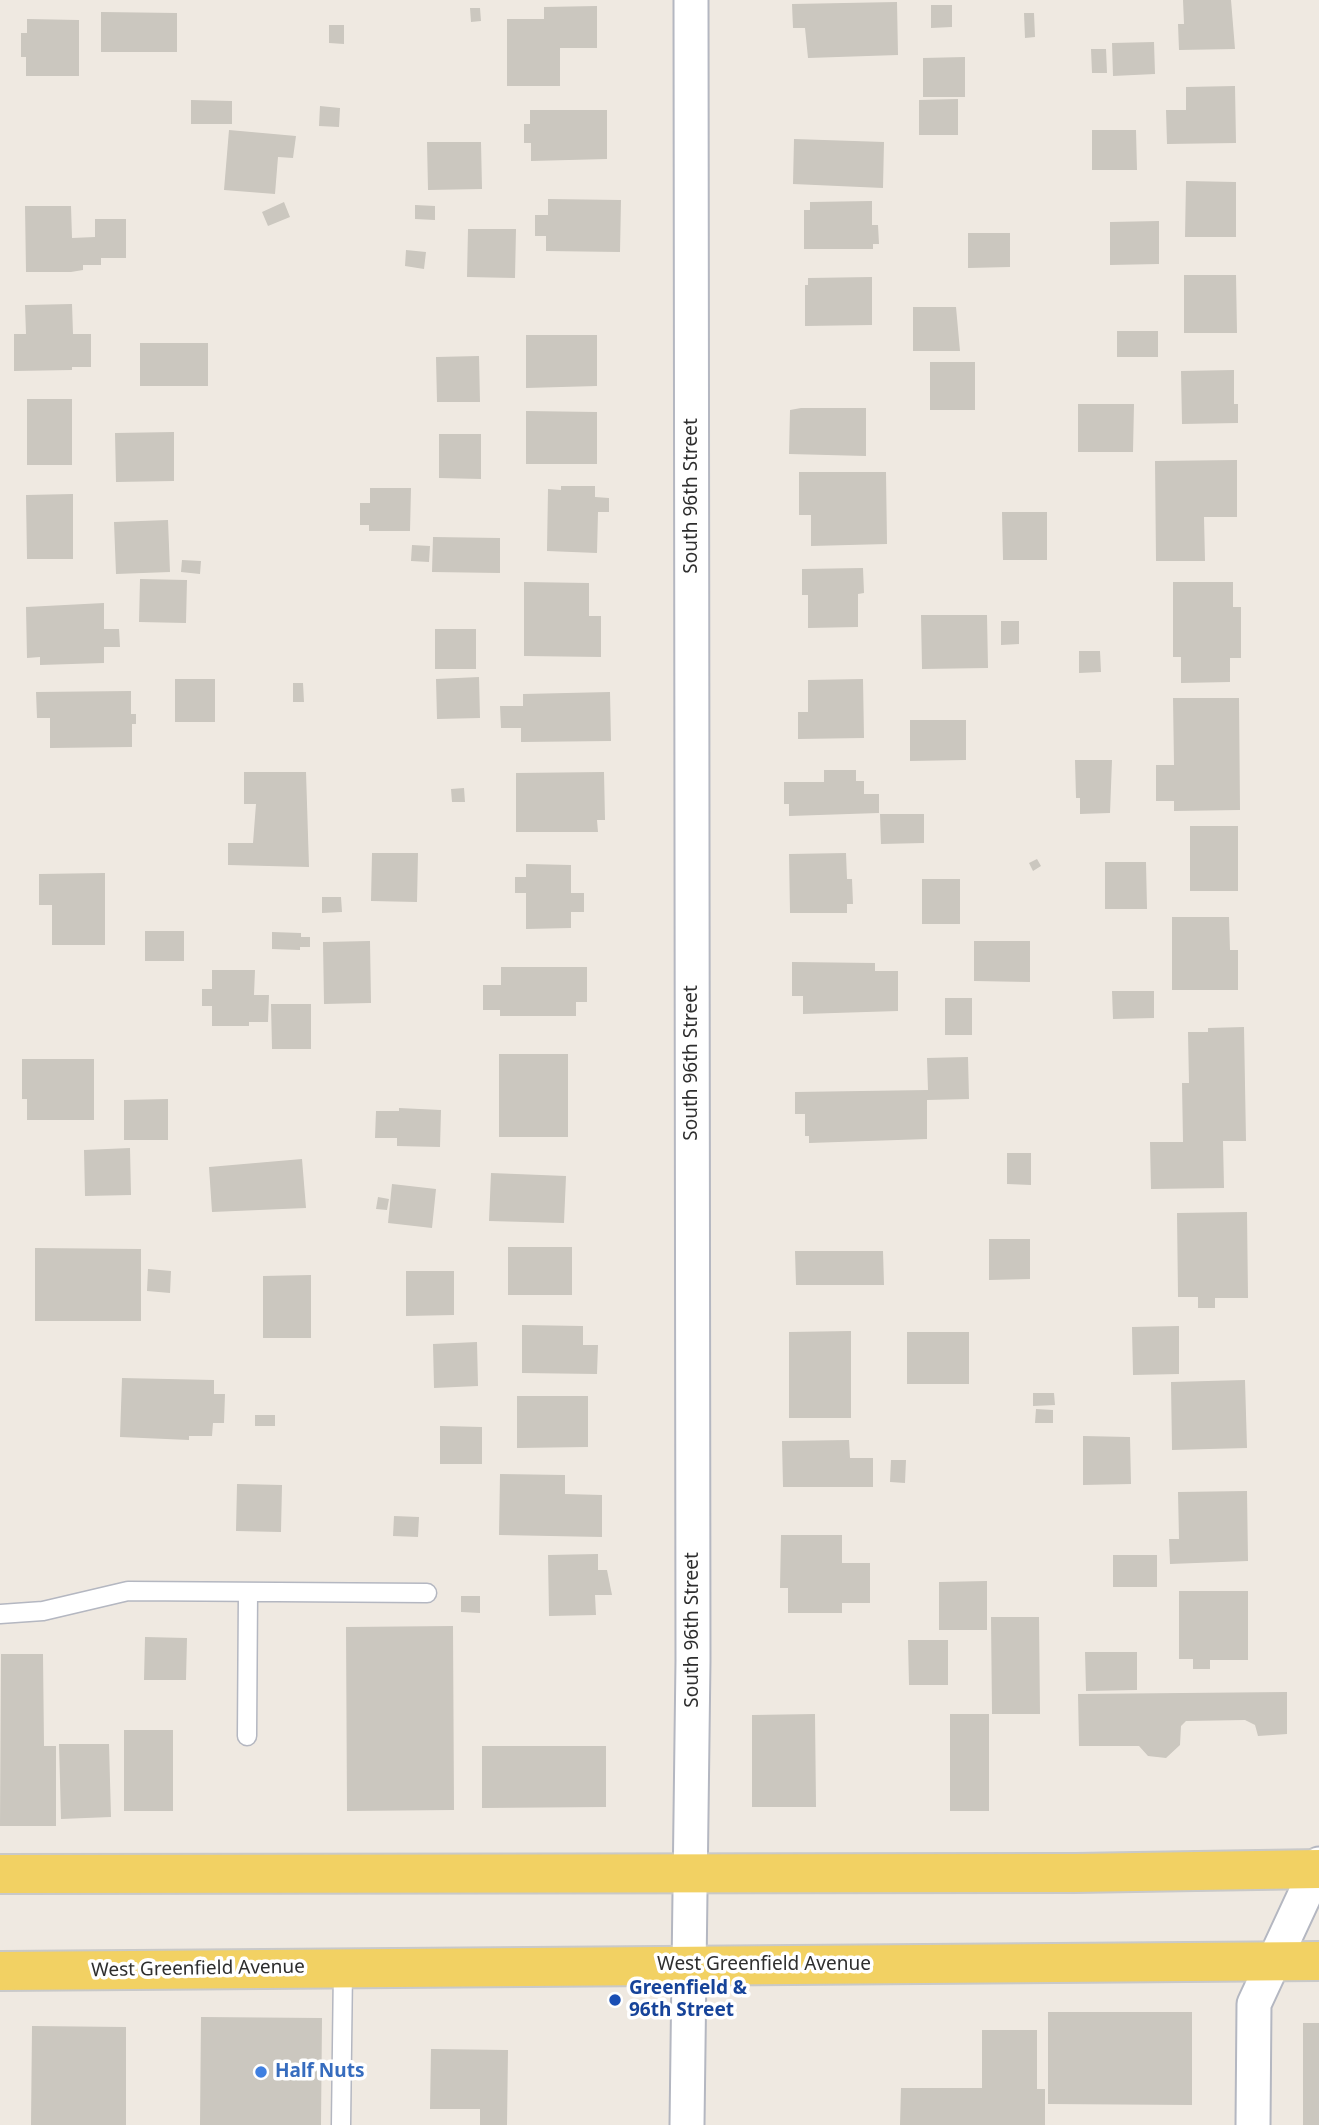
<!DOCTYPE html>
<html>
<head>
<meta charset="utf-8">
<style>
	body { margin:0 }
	canvas { display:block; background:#efe9e1 }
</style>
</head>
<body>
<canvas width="1319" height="2125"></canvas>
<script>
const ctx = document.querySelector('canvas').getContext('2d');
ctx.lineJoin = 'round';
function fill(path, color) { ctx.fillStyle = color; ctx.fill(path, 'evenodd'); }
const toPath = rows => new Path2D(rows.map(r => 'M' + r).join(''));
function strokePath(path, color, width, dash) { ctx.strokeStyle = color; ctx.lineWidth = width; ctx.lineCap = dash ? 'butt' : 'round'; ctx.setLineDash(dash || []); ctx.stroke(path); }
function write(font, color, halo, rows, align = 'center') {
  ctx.font = font + ' "Noto Sans",sans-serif'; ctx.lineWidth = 7; ctx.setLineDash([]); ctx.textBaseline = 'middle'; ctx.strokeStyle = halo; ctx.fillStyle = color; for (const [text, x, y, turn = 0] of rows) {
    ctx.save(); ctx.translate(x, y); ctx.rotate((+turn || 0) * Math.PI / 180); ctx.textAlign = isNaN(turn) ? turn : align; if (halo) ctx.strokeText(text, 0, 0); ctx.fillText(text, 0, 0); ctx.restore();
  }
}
fill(toPath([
	[1183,0,1231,0,1235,49,1179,50,1178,24,1184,24],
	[897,2,898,55,808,58,805,28,793,28,792,4],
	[931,5,952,5,952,27,931,28],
	[597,6,597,48,560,48,560,86,507,86,507,19,544,19,544,7],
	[470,8,480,8,481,21,471,22],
	[101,12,177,13,177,52,101,52],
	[1024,13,1034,13,1035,37,1025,38],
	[27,19,79,20,79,76,26,76,26,57,21,57,21,33,27,33],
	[329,25,344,25,344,44,329,43],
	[1154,42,1155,74,1113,76,1112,43],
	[1091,49,1106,49,1107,73,1092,73],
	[965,57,965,97,923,97,923,58],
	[1235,86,1236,143,1167,144,1166,110,1186,110,1186,87],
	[958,99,958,135,919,135,919,100],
	[191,100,232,101,232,124,191,124],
	[320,106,340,108,339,127,319,126],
	[530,110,607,110,607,159,531,161,531,143,524,143,524,124,530,124],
	[229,130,296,136,293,158,278,157,275,194,224,190],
	[1092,130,1136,130,1137,170,1092,170],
	[794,139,884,142,883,188,793,184],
	[427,142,481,142,482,189,428,190],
	[1186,181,1236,182,1236,237,1185,237],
	[548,199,621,200,620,252,546,251,546,236,535,236,535,215,548,215],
	[872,201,872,225,878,225,879,244,873,244,873,249,804,249,804,210,810,210,810,202],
	[284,202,290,217,268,226,262,212],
	[415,205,435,206,435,220,415,219],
	[25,206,71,206,72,238,95,237,95,219,126,219,126,258,101,258,101,265,83,265,83,270,71,272,26,272],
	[1159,221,1159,264,1110,265,1110,222],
	[468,229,516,229,515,278,467,277],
	[968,233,1010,233,1010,267,968,268],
	[406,250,426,252,424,269,405,266],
	[1184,275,1236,275,1237,333,1184,333],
	[872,277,872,325,805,326,805,285,808,285,808,278],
	[72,304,73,334,91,334,91,367,72,367,72,370,14,371,14,334,26,334,25,305],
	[913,307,956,307,960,351,913,351],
	[1117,331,1158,331,1158,357,1117,357],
	[526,335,597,335,597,386,526,388],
	[140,343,208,343,208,386,140,386],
	[479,356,480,402,437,402,436,357],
	[930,362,975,362,975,410,930,410],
	[1234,370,1234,404,1238,404,1238,423,1182,424,1181,371],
	[27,399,72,399,72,465,27,465],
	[1078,404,1134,404,1133,452,1078,452],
	[801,408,866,408,866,456,789,454,790,410],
	[526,411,597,412,597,464,526,464],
	[174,432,174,481,116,482,115,433],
	[439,434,481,434,481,479,439,478],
	[1237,460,1237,517,1204,517,1205,561,1156,561,1155,461],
	[799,472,886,472,887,544,811,546,811,515,799,515],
	[561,486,595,486,595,497,609,498,609,512,598,512,597,553,547,551,548,489,561,490],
	[370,488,411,488,410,531,369,531,369,525,360,525,360,503,370,503],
	[73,494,73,559,27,559,26,495],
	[1002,512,1047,512,1047,560,1003,560],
	[168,520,170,572,116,574,114,522],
	[433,537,500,538,500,573,432,572],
	[412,545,430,546,429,562,411,561],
	[182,560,201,561,200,574,181,572],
	[863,568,864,593,858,594,858,627,808,628,808,595,802,595,802,569],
	[140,579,187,580,186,623,139,622],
	[524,582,589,583,589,616,601,616,601,657,524,656],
	[1173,582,1233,582,1233,607,1241,607,1241,658,1230,658,1230,682,1181,683,1181,657,1173,657],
	[104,603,104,629,119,629,120,647,104,647,104,663,40,665,40,657,27,658,26,607],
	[921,615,987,615,988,668,922,669],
	[1001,621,1019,621,1019,644,1001,645],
	[435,629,476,629,476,669,435,669],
	[1079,651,1100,651,1101,672,1079,673],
	[479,677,480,718,437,719,436,679],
	[175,679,215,679,215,722,175,722],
	[863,679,864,738,798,739,798,712,808,712,808,680],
	[293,683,303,683,304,702,293,702],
	[131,691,131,714,136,714,136,724,132,724,132,747,50,748,50,718,37,718,36,692],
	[610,692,611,741,521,742,521,728,501,728,500,706,523,706,523,694],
	[1173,698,1239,698,1240,810,1174,811,1174,801,1156,801,1156,765,1174,765],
	[910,720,966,720,966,760,910,761],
	[1075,760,1112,760,1110,813,1080,814,1080,798,1076,798],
	[824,770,856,770,856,781,864,781,864,794,879,794,879,813,789,816,789,804,784,804,784,782,824,782],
	[244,772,306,772,309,867,228,865,228,843,253,843,256,804,244,804],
	[604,772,605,820,597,820,598,832,516,832,516,773],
	[464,788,465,802,452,802,451,789],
	[880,814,924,814,924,843,881,844],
	[1190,826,1238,826,1238,891,1190,891],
	[372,853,418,853,417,902,371,901],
	[846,853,847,879,852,879,853,904,847,904,847,913,790,913,789,854],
	[1037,859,1041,866,1033,871,1029,863],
	[1105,862,1146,862,1147,909,1105,909],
	[526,864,571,865,571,893,584,893,584,912,571,912,571,928,526,929,526,893,515,893,515,877,526,877],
	[105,873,105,945,52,945,52,905,39,905,39,874],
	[922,879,960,879,960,924,922,924],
	[322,897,341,897,342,912,322,913],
	[1172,917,1229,917,1230,950,1238,950,1238,990,1172,990],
	[145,931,184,931,184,961,145,961],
	[272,932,301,933,301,937,310,937,310,947,300,947,300,950,272,949],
	[370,941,371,1003,324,1004,323,942],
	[974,941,1030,941,1030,982,974,981],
	[792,962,875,963,875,971,898,971,898,1011,803,1014,803,996,792,996],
	[501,967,587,967,587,1002,576,1002,576,1016,500,1016,500,1010,483,1010,483,985,501,985],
	[212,970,255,970,254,995,269,995,268,1022,249,1022,249,1026,212,1026,212,1006,202,1006,202,989,212,989],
	[1112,991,1154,991,1154,1018,1113,1019],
	[945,998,972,998,972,1035,945,1035],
	[271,1004,311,1004,311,1049,272,1049],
	[1244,1027,1246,1141,1223,1141,1224,1188,1151,1189,1150,1142,1183,1142,1182,1083,1189,1083,1188,1032,1208,1032,1208,1028],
	[499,1054,568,1054,568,1137,499,1137],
	[968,1057,969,1099,927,1100,927,1139,809,1143,809,1136,805,1136,805,1114,795,1114,795,1092,928,1090,927,1058],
	[22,1059,94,1059,94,1120,27,1120,27,1099,22,1099],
	[168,1099,168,1140,124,1140,124,1100],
	[399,1108,441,1110,440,1147,397,1146,397,1138,375,1138,376,1111,399,1111],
	[130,1148,131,1195,85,1196,84,1150],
	[1007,1153,1031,1153,1031,1185,1007,1184],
	[302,1159,306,1208,212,1212,209,1167],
	[491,1173,566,1176,564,1223,489,1221],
	[392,1184,436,1189,432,1228,388,1223],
	[378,1197,389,1199,387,1210,376,1209],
	[1247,1212,1248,1298,1215,1298,1215,1308,1198,1308,1198,1297,1178,1297,1177,1213],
	[989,1239,1030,1239,1030,1279,989,1280],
	[508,1247,572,1247,572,1295,508,1295],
	[35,1248,141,1249,141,1321,35,1321],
	[795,1251,883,1251,884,1285,796,1285],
	[148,1269,171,1271,170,1293,147,1291],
	[406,1271,454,1271,454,1315,406,1316],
	[311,1275,311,1338,263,1338,263,1276],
	[522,1325,583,1326,583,1345,598,1345,597,1374,522,1373],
	[1179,1326,1179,1374,1133,1375,1132,1327],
	[851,1331,851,1418,789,1418,789,1332],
	[907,1332,969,1332,969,1384,907,1384],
	[477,1342,478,1386,434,1388,433,1344],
	[122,1378,214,1380,214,1394,225,1394,224,1423,213,1423,212,1436,189,1436,189,1440,120,1437],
	[1245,1380,1247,1448,1172,1450,1171,1382],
	[1033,1393,1054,1393,1055,1405,1033,1406],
	[517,1396,588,1396,588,1447,517,1448],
	[1036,1409,1053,1410,1053,1423,1035,1423],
	[255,1415,275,1415,275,1426,255,1426],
	[440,1426,482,1427,482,1464,440,1464],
	[1083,1436,1130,1437,1131,1484,1083,1485],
	[849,1440,850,1458,873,1458,873,1487,783,1487,782,1441],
	[891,1460,906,1460,905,1483,890,1482],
	[500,1474,565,1475,565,1494,602,1495,602,1537,499,1535],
	[237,1484,282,1485,281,1532,236,1531],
	[1247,1491,1248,1561,1170,1564,1169,1539,1179,1539,1178,1492],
	[394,1516,419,1517,418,1537,393,1536],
	[781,1535,842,1535,842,1563,870,1563,870,1603,842,1603,842,1613,788,1613,788,1588,780,1588],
	[598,1554,598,1570,607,1570,612,1595,595,1595,596,1615,549,1616,548,1555],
	[1113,1555,1157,1555,1157,1587,1113,1587],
	[987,1581,987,1630,939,1630,939,1582],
	[1179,1591,1248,1591,1248,1660,1210,1660,1210,1669,1193,1669,1193,1659,1179,1659],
	[461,1596,480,1596,480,1613,461,1612],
	[991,1617,1039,1617,1040,1714,992,1714],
	[453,1626,454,1810,347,1811,346,1627],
	[145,1637,187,1638,186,1680,144,1680],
	[908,1640,948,1640,948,1685,909,1685],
	[1085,1652,1137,1652,1137,1690,1086,1691],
	[1,1654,43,1654,44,1746,56,1746,56,1826,0,1826],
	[1287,1692,1287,1734,1258,1736,1255,1725,1245,1720,1186,1721,1181,1726,1180,1745,1166,1758,1148,1756,1139,1746,1079,1746,1078,1694],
	[815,1714,816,1807,752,1807,752,1715],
	[950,1714,989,1714,989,1811,950,1811],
	[124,1730,173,1730,173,1811,124,1811],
	[59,1744,109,1744,111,1817,61,1819],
	[482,1746,606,1746,606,1807,482,1808],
	[1048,2012,1192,2012,1192,2105,1048,2104],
	[201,2017,322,2018,321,2125,200,2125],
	[1303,2023,1319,2023,1319,2125,1303,2125],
	[32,2026,126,2027,126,2125,31,2125],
	[982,2030,1037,2030,1037,2089,1045,2089,1045,2125,900,2125,901,2088,982,2088],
	[431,2049,508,2050,507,2125,480,2125,480,2109,430,2109]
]), '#cbc7bf');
const service = toPath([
	[0,1614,43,1611,128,1591,427,1593],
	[247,1736,248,1592],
	[341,2125,343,1968]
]);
const minor = toPath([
	[687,2125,693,1660,691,0],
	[1253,2125,1254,2004,1319,1864]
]);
const primary = toPath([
	[0,1874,1075,1873,1319,1869],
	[0,1971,1319,1961]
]);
strokePath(service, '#b4b7c1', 21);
strokePath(minor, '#b4b7c1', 37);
strokePath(primary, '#c9c9c9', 42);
strokePath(service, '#fff', 18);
strokePath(minor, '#fff', 33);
strokePath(primary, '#f2d163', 38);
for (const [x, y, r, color] of [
	[615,2000,7,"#1a4fb4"],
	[261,2072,7,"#3f7fe0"]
]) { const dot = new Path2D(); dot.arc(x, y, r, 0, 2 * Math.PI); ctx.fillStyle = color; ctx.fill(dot); strokePath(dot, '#fff', 2.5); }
write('19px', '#2e2e2e', '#fff', [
	["South 96th Street",692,496,-90],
	["South 96th Street",692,1063,-90],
	["South 96th Street",693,1630,-90],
	["West Greenfield Avenue",764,1965],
	["West Greenfield Avenue",198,1969,-1]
]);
write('bold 19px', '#164399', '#fff', [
	["Greenfield &",629,1989],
	["96th Street",629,2011]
], 'left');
write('bold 19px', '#366cbe', '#fff', [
	["Half Nuts",275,2072]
], 'left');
</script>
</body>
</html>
